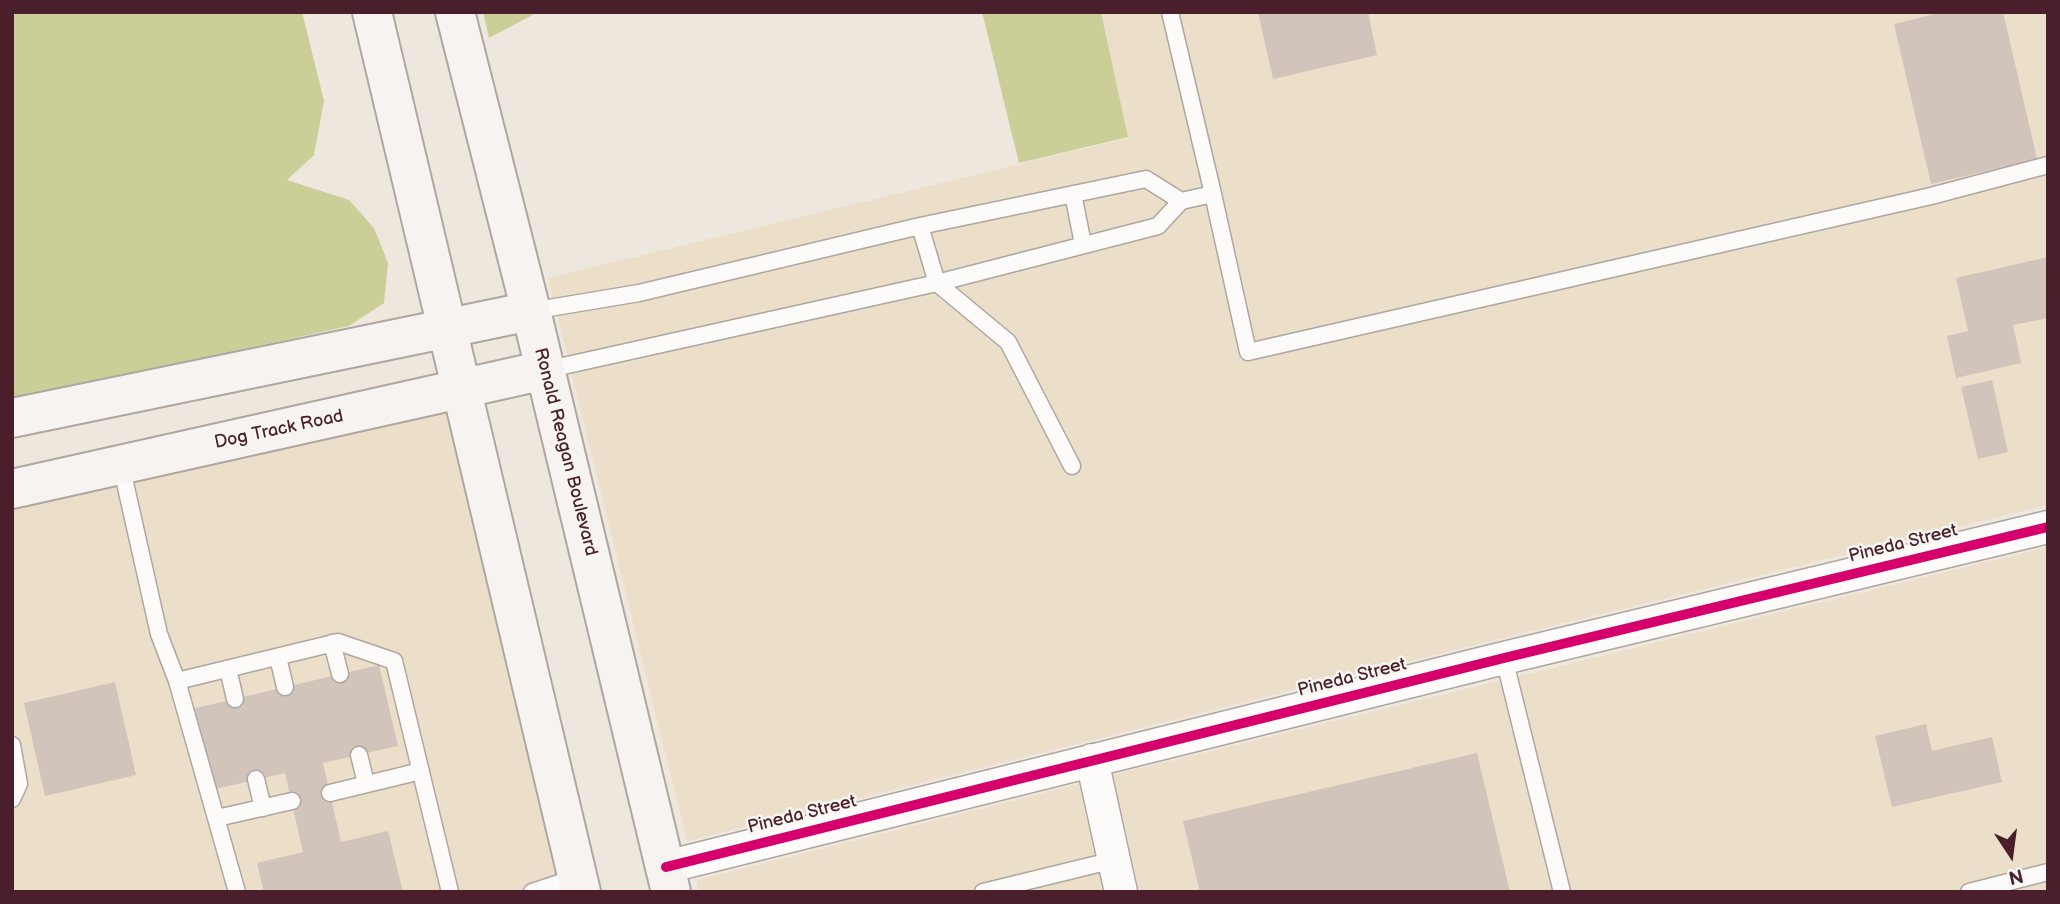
<!DOCTYPE html>
<html>
<head>
<meta charset="utf-8">
<style>
	body { margin:0 }
	#map { position:relative; width:2060px; height:904px; overflow:hidden; background:#eee7dd; font-family:"Balsamiq Sans",sans-serif }
	canvas { display:block }
	.frame { position:absolute; inset:0; border:14px solid #4a1f2b; pointer-events:none }
	.north { position:absolute; left:1976px; top:820px; width:70px; height:70px; -webkit-text-stroke:5px #f6f6f2; paint-order:stroke; rotate:167deg; font-size:19px; font-weight:700; line-height:28px; text-align:center; color:#4a1f2b }
	.north::after { content:''; display:block; margin:auto; width:24px; height:32px; background:#4a1f2b; clip-path:polygon(50% 0,100% 100%,50% 72%,0 100%) }
</style>
</head>
<body>
<div id="map">
<canvas width="2060" height="904"></canvas>
<div class="frame"></div>
<div class="north">N</div>
</div>
<script>
const ctx = document.querySelector('canvas').getContext('2d');
ctx.lineJoin = 'round';
function fill(path, color) { ctx.fillStyle = color; ctx.fill(path, 'evenodd'); }
const toPath = rows => new Path2D(rows.map(r => 'M' + r).join(''));
function strokePath(path, color, width, dash) { ctx.strokeStyle = color; ctx.lineWidth = width; ctx.lineCap = dash ? 'butt' : 'round'; ctx.setLineDash(dash || []); ctx.stroke(path); }
function write(font, color, halo, rows, align = 'center') {
  ctx.font = font + ' "Balsamiq Sans",sans-serif'; ctx.lineWidth = 5; ctx.setLineDash([]); ctx.textBaseline = 'middle'; ctx.strokeStyle = halo; ctx.fillStyle = color; for (const [text, x, y, turn = 0] of rows) {
    ctx.save(); ctx.translate(x, y); ctx.rotate((+turn || 0) * Math.PI / 180); ctx.textAlign = isNaN(turn) ? turn : align; if (halo) ctx.strokeText(text, 0, 0); ctx.fillText(text, 0, 0); ctx.restore();
  }
}
fill(toPath([
	[1101,12,2048,12,2048,505,1499,639,687,841,548,278,1128,138],
	[461,390,581,892,12,892,12,489],
	[2048,547,2048,892,1140,892,1113,775],
	[1079,784,1103,892,699,892,697,880]
]), '#ebdfca');
fill(toPath([
	[12,12,302,12,324,101,314,155,287,180,349,200,374,228,388,263,384,303,349,326,12,400],
	[483,12,538,12,489,38],
	[982,12,1101,12,1128,137,1019,163]
]), '#cbcf97');
fill(toPath([
	[1258,12,1368,12,1377,55,1273,79],
	[1943,12,2003,12,2037,159,1931,184,1894,24],
	[2048,257,2048,318,2013,325,2021,363,1956,378,1947,336,1968,331,1956,278],
	[1992,380,2008,452,1978,459,1961,387],
	[379,665,398,746,323,763,341,842,388,831,403,892,264,892,257,863,303,852,285,773,211,790,192,709],
	[115,682,136,775,45,796,24,703],
	[1926,724,1932,751,1992,737,2002,782,1892,807,1875,736],
	[1477,753,1510,892,1200,892,1183,821]
]), '#d0c4bb');
const service = toPath([
	[1073,194,1083,244],
	[1213,194,1248,352,1931,196,2048,165],
	[920,226,937,283,1008,342,1072,466],
	[531,311,639,293,920,226,1146,179,1181,201],
	[545,370,937,283,1158,226,1181,201,1213,194,1170,12],
	[121,465,159,634,177,681,237,892],
	[332,643,340,674],
	[278,657,285,687],
	[1504,658,1562,892],
	[228,669,235,699],
	[177,681,338,642,394,661,450,892],
	[12,745,19,784,12,799],
	[359,755,366,783],
	[256,779,263,808],
	[330,793,421,771],
	[217,818,292,801],
	[532,892,577,877],
	[983,892,1114,860],
	[1969,892,2048,872]
]);
const minor = toPath([
	[1092,760,1121,892],
	[666,867,1504,658,2048,527]
]);
const secondary = toPath([
	[372,12,581,892],
	[455,12,531,311,671,892],
	[12,418,531,311],
	[12,489,545,370]
]);
strokePath(service, '#afa6a1', 19);
strokePath(minor, '#afa6a1', 35);
strokePath(secondary, '#afa6a1', 42);
strokePath(service, '#fcfbfa', 16);
strokePath(minor, '#fcfbfa', 32);
strokePath(secondary, '#f6f3f0', 38);
strokePath(toPath([
	[666,867,1504,658,2048,527]
]), '#d6006c', 10);
write('18px', '#4a1f2b', '#f6f6f2', [
	["Dog Track Road",279,430,-12],
	["Ronald Reagan Boulevard",565,452,76],
	["Pineda Street",1903,544,-14],
	["Pineda Street",1352,678,-14],
	["Pineda Street",802,815,-14]
]);
</script>
</body>
</html>
